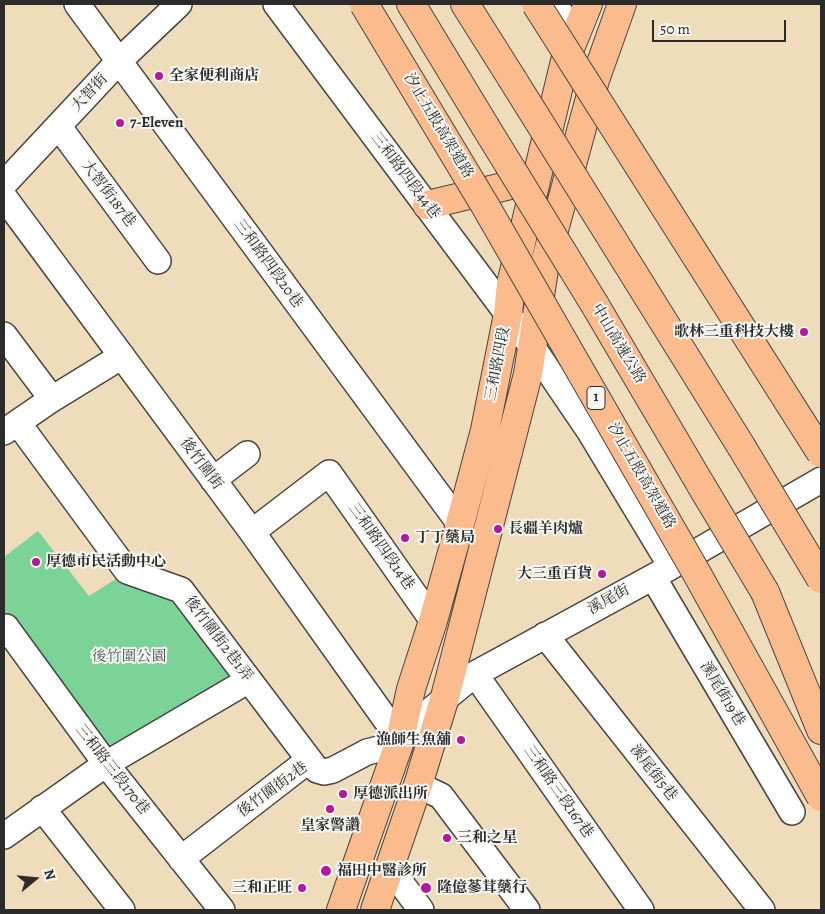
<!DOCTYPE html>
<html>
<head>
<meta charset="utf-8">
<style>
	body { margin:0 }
	#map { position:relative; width:825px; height:914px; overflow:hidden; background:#eedcba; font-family:Alegreya,serif }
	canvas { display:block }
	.frame { position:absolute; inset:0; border:5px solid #2b2b2b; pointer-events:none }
	.north { position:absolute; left:10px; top:854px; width:50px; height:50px; -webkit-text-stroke:4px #f6f6f2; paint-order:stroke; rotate:73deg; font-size:14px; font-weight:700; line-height:20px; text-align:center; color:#2b2b2b }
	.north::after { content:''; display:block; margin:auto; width:18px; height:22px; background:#2b2b2b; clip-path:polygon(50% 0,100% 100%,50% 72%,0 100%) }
	.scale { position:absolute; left:652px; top:20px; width:134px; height:22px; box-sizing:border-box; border:2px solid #2b2b2b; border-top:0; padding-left:6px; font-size:15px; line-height:18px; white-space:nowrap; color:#2b2b2b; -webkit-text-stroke:4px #f6f6f2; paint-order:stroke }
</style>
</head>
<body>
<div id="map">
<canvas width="825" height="914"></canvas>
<div class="frame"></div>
<div class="north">N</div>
<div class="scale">50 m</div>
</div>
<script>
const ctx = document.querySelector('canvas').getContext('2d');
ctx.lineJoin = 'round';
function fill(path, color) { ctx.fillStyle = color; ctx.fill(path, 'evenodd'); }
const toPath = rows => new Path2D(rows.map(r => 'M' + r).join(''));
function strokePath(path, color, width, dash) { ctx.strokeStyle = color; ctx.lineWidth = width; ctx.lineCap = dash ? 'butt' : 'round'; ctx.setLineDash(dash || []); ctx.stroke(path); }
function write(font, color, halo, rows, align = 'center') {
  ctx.font = font + ' Alegreya,"Noto Serif TC",serif'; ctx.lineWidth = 4; ctx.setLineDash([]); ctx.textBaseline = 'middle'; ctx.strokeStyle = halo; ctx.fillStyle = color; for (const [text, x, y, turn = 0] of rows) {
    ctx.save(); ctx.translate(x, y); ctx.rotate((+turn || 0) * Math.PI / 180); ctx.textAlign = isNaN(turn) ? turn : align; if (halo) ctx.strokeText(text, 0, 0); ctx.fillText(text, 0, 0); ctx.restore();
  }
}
fill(toPath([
	[38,531,89,596,122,575,177,597,241,678,107,753,12,616,4,622,4,557]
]), '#7bd397');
const minor = toPath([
	[77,4,460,524],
	[276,4,533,348,590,432,671,566],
	[555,4,574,36],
	[59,127,158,261],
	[4,184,119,61,179,4],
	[4,197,252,532,386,720,402,724,414,724,475,674,653,577,821,480],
	[4,335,52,399],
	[18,423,127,571,181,590,317,770,324,772,333,770,367,752,399,744],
	[4,432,52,399,122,356],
	[213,480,247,454],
	[252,532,329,473,433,621],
	[653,577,792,812],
	[4,629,6,627,106,764,222,910],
	[545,635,762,910],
	[475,674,641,910],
	[418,785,441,796,527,910],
	[42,808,122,910],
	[4,836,106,764,249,680],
	[181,859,309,760],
	[390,868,421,910]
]);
const major = toPath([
	[427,205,536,179],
	[341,910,399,744,411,689,433,621,460,524,485,430,508,314,511,284,565,61,588,4],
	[375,910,418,785,445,697,528,374,545,263,595,80,622,4]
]);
const highway = toPath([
	[411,4,485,126],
	[465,4,511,77],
	[609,234,741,446],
	[595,305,701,485],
	[765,592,821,730]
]);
strokePath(minor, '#484640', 28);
strokePath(major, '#484640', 30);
strokePath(highway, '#484640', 30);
strokePath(minor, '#fff', 25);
strokePath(major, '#fbbb8d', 28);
strokePath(highway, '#fbbb8d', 28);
const highwayBridge = toPath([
	[364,4,486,207,696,572,821,797],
	[536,4,821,453],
	[511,77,609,234],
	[485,126,595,305],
	[741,446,821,579],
	[701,485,765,592]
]);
strokePath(highwayBridge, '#484640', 30, []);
strokePath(highwayBridge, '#fbbb8d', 28);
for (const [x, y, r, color] of [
	[159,76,5,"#b5179e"],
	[120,123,5,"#b5179e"],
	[804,332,5,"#b5179e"],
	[498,529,5,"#b5179e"],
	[405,538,5,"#b5179e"],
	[36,562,5,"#b5179e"],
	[602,574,5,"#b5179e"],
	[461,740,5,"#b5179e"],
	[343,794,5,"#b5179e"],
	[330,809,5,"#b5179e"],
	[447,838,5,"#b5179e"],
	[326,871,6,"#b5179e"],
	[302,888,5,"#b5179e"],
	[426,888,6,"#b5179e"]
]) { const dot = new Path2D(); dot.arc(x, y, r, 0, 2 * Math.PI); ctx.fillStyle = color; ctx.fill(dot); strokePath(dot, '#f6f6f2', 2); }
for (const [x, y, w] of [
	[596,398,18]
]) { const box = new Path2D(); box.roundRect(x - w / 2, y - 11.5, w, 23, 4); ctx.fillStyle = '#f6f6f2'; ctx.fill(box); strokePath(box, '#2b2b2b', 1); }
write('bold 14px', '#2b2b2b', null, [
	["1",596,398]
]);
write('bold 15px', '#2b2b2b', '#f6f6f2', [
	["全家便利商店",169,76],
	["7-Eleven",130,123],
	["歌林三重科技大樓",794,332,"right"],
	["長疆羊肉爐",508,529],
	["丁丁藥局",415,538],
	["厚德市民活動中心",46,562],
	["大三重百貨",592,574,"right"],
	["漁師生魚舖",451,740,"right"],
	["厚德派出所",353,794],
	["皇家警讚",330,826,"center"],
	["三和之星",457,838],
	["福田中醫診所",337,871],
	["三和正旺",292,888,"right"],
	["隆億蔘茸藥行",437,888]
], 'left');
write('15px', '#2b2b2b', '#f6f6f2', [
	["大智街",90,93,-47],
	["汐止五股高架道路",438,126,59],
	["三和路四段44巷",405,176,53],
	["大智街187巷",108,194,53],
	["三和路四段20巷",268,264,54],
	["中山高速公路",618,344,59],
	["三和路四段",498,364,-79],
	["後竹圍街",201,464,53],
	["汐止五股高架道路",641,476,60],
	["三和路四段14巷",381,547,55],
	["溪尾街",609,600,-29],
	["後竹圍街2巷1弄",218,639,53],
	["溪尾街19巷",722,694,59],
	["三和路三段170巷",112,770,52],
	["溪尾街5巷",653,773,52],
	["後竹圍街2巷",273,790,-36],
	["三和路三段167巷",558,792,55]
]);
write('15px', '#435d4b', '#f6f6f2', [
	["後竹圍公園",129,657]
]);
</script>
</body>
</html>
